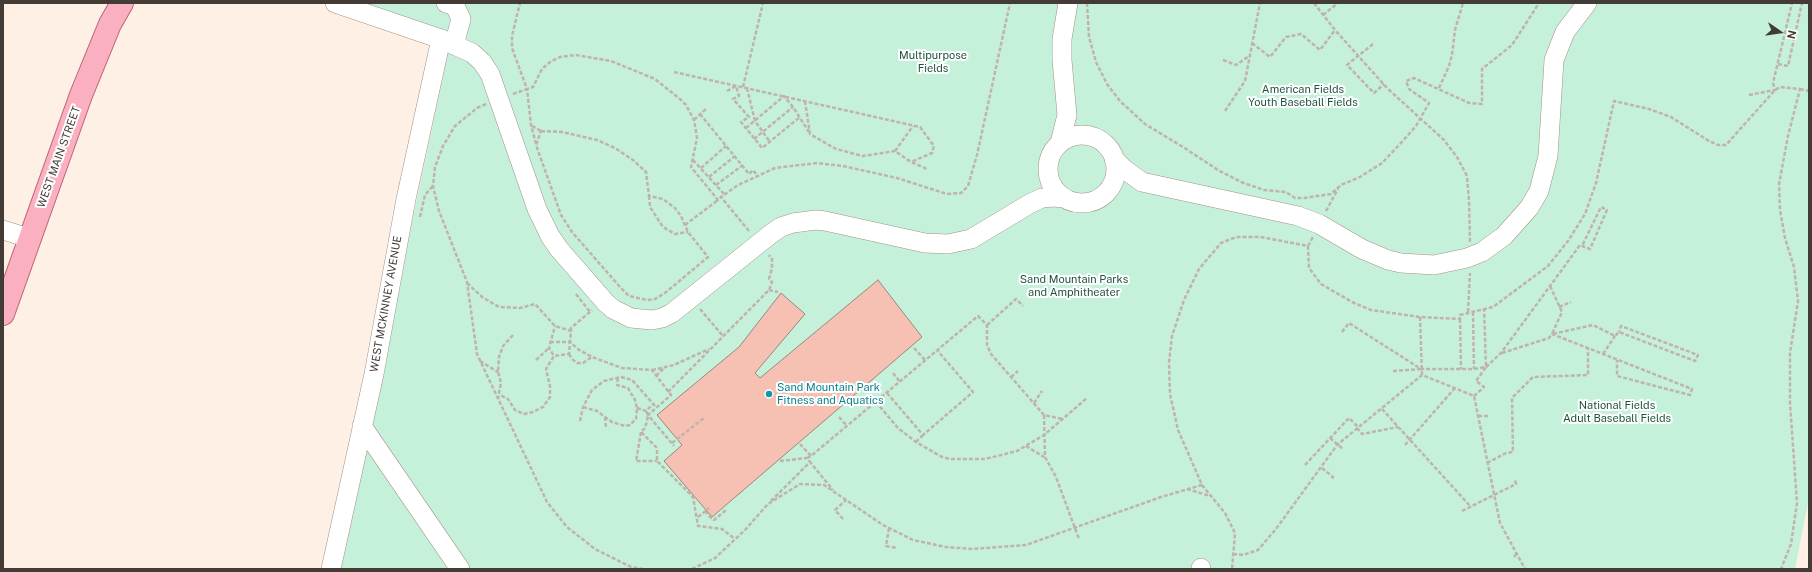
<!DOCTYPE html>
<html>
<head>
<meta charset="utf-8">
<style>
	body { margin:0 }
	#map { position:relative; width:1812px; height:572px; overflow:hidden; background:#fff0e6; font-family:"Public Sans",sans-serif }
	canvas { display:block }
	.frame { position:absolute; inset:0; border:4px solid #433b36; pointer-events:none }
	.north { position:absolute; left:1760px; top:12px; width:40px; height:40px; -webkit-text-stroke:3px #fff; paint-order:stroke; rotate:103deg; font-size:11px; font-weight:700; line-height:16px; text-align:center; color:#433b36 }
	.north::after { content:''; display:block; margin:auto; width:14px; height:18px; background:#433b36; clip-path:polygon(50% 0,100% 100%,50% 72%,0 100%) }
</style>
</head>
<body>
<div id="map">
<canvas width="1812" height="572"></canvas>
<div class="frame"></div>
<div class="north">N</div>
</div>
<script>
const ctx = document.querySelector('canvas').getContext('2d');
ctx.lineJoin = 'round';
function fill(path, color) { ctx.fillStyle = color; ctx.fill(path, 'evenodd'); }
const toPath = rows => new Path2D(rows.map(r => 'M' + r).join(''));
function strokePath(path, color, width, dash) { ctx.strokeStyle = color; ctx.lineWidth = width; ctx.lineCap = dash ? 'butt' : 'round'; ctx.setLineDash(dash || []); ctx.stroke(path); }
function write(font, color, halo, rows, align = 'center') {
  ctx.font = font + ' "Public Sans",sans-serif'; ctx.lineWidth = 4; ctx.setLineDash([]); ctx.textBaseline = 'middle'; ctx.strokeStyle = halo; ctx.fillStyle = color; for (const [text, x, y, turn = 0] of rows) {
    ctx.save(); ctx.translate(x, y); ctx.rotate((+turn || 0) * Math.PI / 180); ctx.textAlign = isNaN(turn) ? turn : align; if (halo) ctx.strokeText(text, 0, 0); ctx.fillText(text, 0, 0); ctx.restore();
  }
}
fill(toPath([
	[335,3,1809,3,1809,498,1795,569,338,569,454,25,441,39]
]), '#c5f1db');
const building = toPath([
	[878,280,922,337,712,517,664,461,682,445,657,415,739,347,781,293,805,314,755,373,760,378,878,280]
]);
fill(building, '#f6c1b2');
strokePath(building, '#9a8680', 1);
const minor = toPath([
	[335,3,441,39,472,53,482,62,490,74,537,209,550,236,559,249,606,303,613,309,631,318,652,320,662,318,672,313,772,233,781,227,793,223,816,220,825,221,925,243,948,244,971,239,1031,203,1042,198,1053,197,1064,198],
	[446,3,455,6,461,19,454,45],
	'1048 169a34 34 0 1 1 68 0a34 34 0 1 1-68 0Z',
	[1060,143,1067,115,1062,60,1062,39,1068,3],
	[1114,159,1124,169,1142,182,1298,216,1319,224,1362,249,1388,260,1401,263,1434,265,1467,258,1482,252,1504,236,1529,208,1539,191,1548,156,1554,60,1565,32,1587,3],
	[3,230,29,238],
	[362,426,460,569],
	[331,569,374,374,406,199,441,39],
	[1201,569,1201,568]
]);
const major = toPath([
	[3,314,81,95,110,24,122,3]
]);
strokePath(minor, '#a39286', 20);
strokePath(major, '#b96577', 24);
strokePath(toPath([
	[1087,3,1089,37,1096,62,1107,84,1120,101,1145,124,1183,147,1218,170,1241,182,1264,190,1286,192,1295,198,1304,198,1331,194,1341,185,1360,177,1382,163,1400,144,1416,126,1429,103,1409,89,1406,81,1414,78,1469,103,1482,104,1482,69,1512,45,1539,3],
	[1314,3,1335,30,1387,88,1444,140,1457,157,1467,176,1469,201,1470,242],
	[1323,15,1338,3],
	[1252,43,1270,57,1286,37,1301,34,1320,50,1335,30],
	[1373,44,1347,65,1374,93,1384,84],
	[1223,60,1236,65,1249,56],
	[1778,64,1788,66,1802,3],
	[674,72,920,127,934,146,932,153,911,162],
	[743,87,763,3],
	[747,88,755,121,770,142],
	[1439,88,1449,66,1452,55,1455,30,1463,3],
	[1800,89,1809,91],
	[727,91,736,86,739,96,733,99,749,117,741,122,762,148,800,117],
	[513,94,527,89,512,48,512,36,520,3],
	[1749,95,1775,90,1773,83,1792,3],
	[805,101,810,134,836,149,863,156,895,151,911,162,927,169],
	[486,104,477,108,455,126,443,146,435,167,433,186,439,211,467,282,477,354,547,502,567,527,595,549,631,567,643,569],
	[1225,111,1245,81,1260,3],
	[700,114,749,174,753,170,757,175],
	[694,120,707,108],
	[532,126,541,131],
	[746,128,784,96,793,107,809,132],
	[541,131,562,132,597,140,615,148,633,160,646,172,649,196,663,199,675,208,681,216,688,232,708,257,665,293,655,299,647,300,629,296,620,287,572,232,561,215,536,145,541,131],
	[754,139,793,107],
	[536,144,531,125,527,89,533,87,542,69,550,62,560,57,576,55,611,61,655,79,680,99,686,105,694,120,697,138,691,167,718,200,721,197],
	[895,151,913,126],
	[693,160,725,195],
	[701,168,726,146],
	[709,177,735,156],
	[716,185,743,165],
	[649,196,650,207,663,227,675,234,688,232],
	[1326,211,1338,189],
	[420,217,425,195,433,186],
	[685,225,718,200],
	[749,231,721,197,738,185,775,168,817,163,843,166,897,178,947,194,961,193,968,186,977,155,1010,3],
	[1308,246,1313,237],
	[467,283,482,297,499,307,520,308,535,304,555,326,571,331,570,342,579,350,592,357,622,368,652,370,671,395,648,415,674,446],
	[1550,286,1562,312,1552,334,1593,325,1615,336,1619,332,1695,361,1698,355,1621,326,1619,332],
	[769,290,778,292],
	[576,294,590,312],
	[1559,307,1571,302],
	[700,309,723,336],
	[1468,312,1470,273],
	[1473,312,1474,369],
	[1420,317,1422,375],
	[1460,319,1461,369],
	[987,325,1016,299,1023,306],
	[571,331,571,328,592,310],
	[1342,332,1349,323,1421,369,1474,369,1486,367,1501,353,1580,245,1582,246,1590,249,1607,210,1601,207,1582,246],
	[513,335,503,346,499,357,498,372,501,383,498,398,502,396,508,399,515,410,524,414,533,412,543,407,550,397,550,386,546,369,554,356,549,348,555,326],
	[550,342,570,342,569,354,554,356],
	[914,348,925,360],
	[1502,353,1549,338,1552,334,1603,354,1692,389,1690,395,1617,376,1617,360],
	[569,354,572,359,577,363,583,363,592,357],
	[1603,354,1615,336],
	[536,360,549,348],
	[480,361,498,372],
	[652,370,674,365,709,349],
	[1393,371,1421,369],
	[893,373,900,382],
	[656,376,665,367],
	[1011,377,1018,371],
	[668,392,769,290,772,282,769,279,772,268,772,259,769,255],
	[887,393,923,435,973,392,937,350],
	[1474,396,1484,387,1476,381,1486,367,1484,308],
	[876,402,898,428,916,442,942,457,950,459,985,459,1017,451,1044,435,1087,398],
	[1034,403,1042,391],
	[583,407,597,411,612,422,625,426,630,425,636,419,637,408,635,400,628,388,617,385,618,377],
	[637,408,646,411,653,404],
	[1382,409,1471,507],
	[646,411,648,415,647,421,645,428,641,432,657,448,657,461,693,497,698,526,722,529,735,539],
	[1044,415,1045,457,1056,477,1079,539],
	[1478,416,1489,416],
	[605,417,606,428],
	[839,417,847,426],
	[580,421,583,407,592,390,604,381,621,377,632,380,656,407],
	[1357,428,1362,434,1398,427],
	[641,432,636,461,657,461],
	[1330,438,1343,449],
	[916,442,923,435],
	[672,443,704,418],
	[800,444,811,456],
	[1405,445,1455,388],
	[1026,446,1044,457],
	[807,458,811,456,978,316,987,325,987,345,991,354,1044,415,1062,419],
	[780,461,807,458,810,462],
	[1487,463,1506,453,1513,452,1512,398,1533,377,1588,375,1588,348],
	[1305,465,1349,418,1358,427],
	[1322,468,1333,477,1331,480],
	[1202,485,1225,513,1235,533,1232,569],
	[1187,489,1210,496],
	[771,501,810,462,833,490],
	[705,511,711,518,714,520,726,510],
	[1462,511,1516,484,1515,480],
	[698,517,709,508],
	[843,519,835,510,846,500],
	[889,528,886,546,897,548],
	[1233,554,1243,555,1258,550,1276,529,1337,445,1422,375,1474,396,1500,523,1525,569],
	[1514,557,1517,553],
	[692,569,715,558,745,530,768,504,800,484,824,485,883,525,913,540,946,547,972,549,1026,545,1161,497,1202,485,1178,430,1170,394,1169,363,1172,336,1184,300,1199,269,1221,243,1236,237,1261,237,1308,246,1309,268,1321,284,1352,302,1371,310,1420,317,1460,319,1460,315,1493,307,1548,266,1568,241,1585,214,1596,183,1614,101,1649,109,1671,117,1709,141,1718,145,1726,145,1775,90,1780,87,1800,89,1788,136,1779,184,1780,210,1785,238,1794,267,1798,301,1790,353,1790,403,1797,503,1791,544,1781,569]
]), '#c0b3ab', 2.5, [4, 2]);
strokePath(minor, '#fff', 19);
strokePath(major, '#fbb0c2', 22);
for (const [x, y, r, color] of [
	[769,394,4,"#0f9aa8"]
]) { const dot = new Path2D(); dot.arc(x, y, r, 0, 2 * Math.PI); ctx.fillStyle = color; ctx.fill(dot); strokePath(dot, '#fff', 1.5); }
write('11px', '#1f533d', '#fff', [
	["Multipurpose",933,56],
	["Fields",933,69],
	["American Fields",1303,90],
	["Youth Baseball Fields",1303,103],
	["Sand Mountain Parks",1074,280],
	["and Amphitheater",1074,293],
	["National Fields",1617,406],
	["Adult Baseball Fields",1617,419]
]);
write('11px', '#433b36', '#fff', [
	["WEST MAIN STREET",59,157,-70],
	["WEST MCKINNEY AVENUE",386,304,-80]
]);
write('11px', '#0d838f', '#fff', [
	["Sand Mountain Park",777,388],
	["Fitness and Aquatics",777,401]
], 'left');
</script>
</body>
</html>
